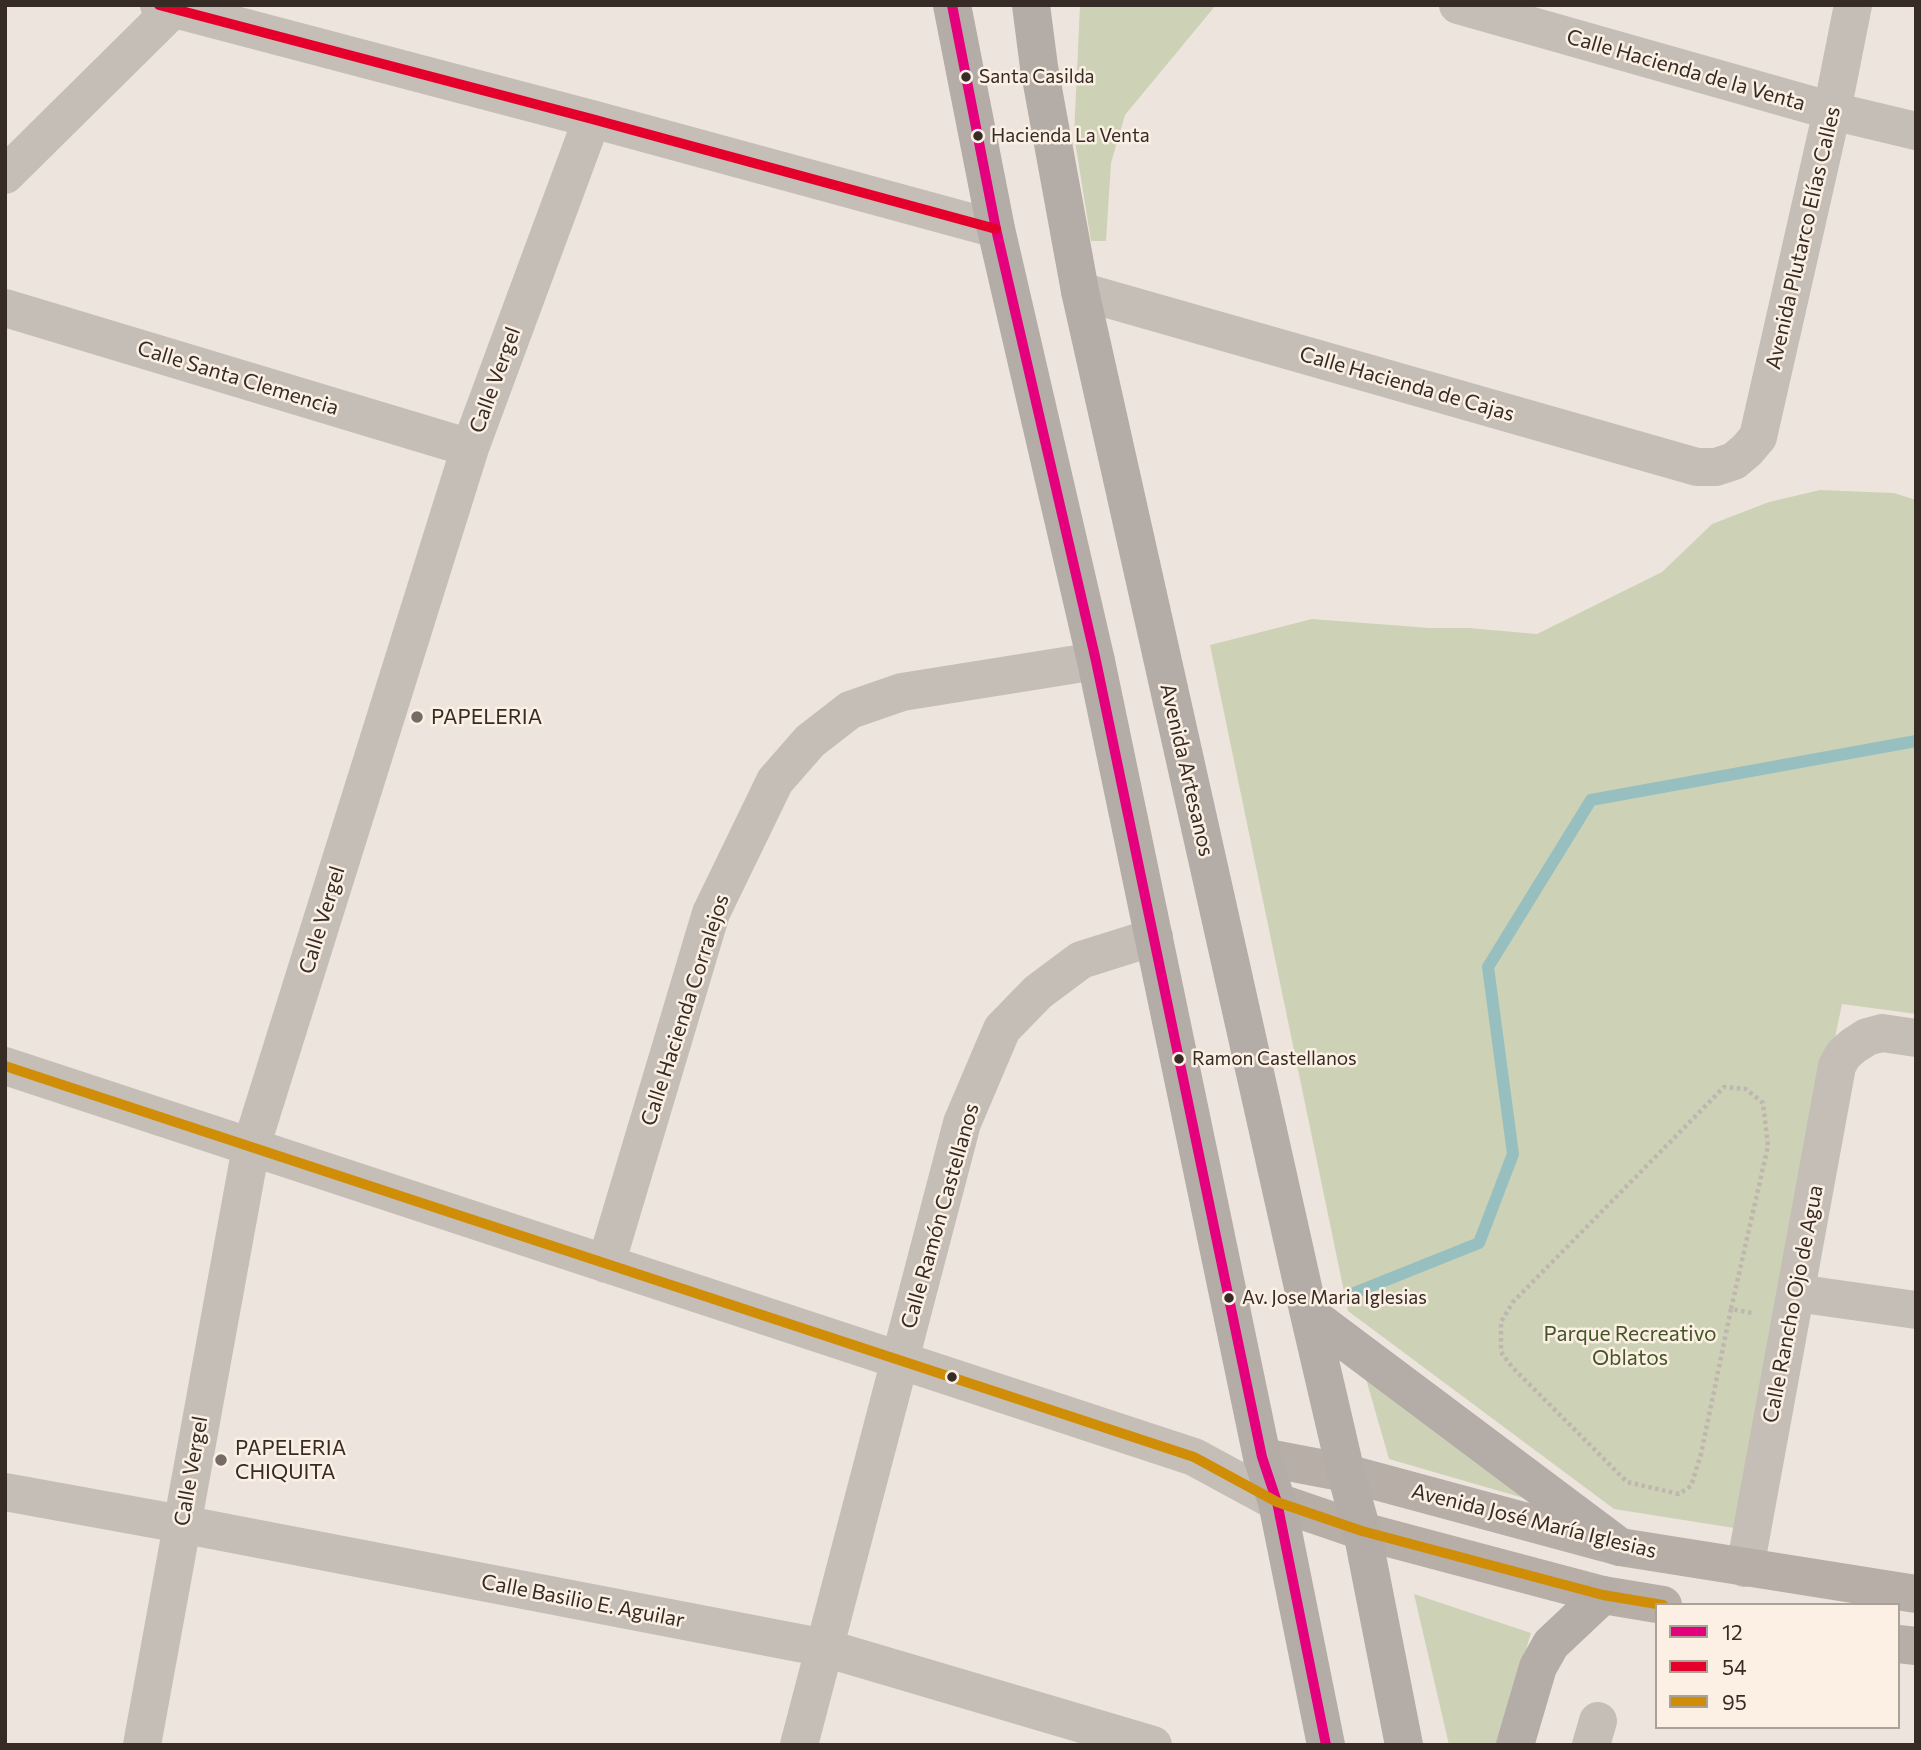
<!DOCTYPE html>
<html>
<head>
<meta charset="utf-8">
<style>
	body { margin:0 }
	#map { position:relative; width:1921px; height:1750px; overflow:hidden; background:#ede5dd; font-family:Commissioner,sans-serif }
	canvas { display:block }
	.frame { position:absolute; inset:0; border:7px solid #362b25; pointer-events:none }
	.legend { position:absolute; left:1655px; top:1603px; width:245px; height:126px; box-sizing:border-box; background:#fbf0e3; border:2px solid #aca197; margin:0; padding:9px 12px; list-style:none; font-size:21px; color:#362b25 }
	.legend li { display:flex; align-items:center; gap:14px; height:35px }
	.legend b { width:35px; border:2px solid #aca197 }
</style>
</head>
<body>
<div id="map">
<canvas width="1921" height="1750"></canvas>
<div class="frame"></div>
<ul class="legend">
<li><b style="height:9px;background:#e5007d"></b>12</li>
<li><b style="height:9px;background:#e4002b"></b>54</li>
<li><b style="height:9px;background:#d08d07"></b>95</li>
</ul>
</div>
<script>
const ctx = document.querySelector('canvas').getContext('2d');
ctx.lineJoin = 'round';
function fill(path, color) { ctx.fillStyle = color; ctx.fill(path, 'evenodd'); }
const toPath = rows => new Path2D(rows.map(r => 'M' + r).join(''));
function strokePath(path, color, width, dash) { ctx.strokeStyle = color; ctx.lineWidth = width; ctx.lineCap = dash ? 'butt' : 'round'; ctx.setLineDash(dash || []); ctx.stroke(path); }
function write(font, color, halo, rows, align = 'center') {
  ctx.font = font + ' Commissioner,sans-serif'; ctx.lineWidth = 5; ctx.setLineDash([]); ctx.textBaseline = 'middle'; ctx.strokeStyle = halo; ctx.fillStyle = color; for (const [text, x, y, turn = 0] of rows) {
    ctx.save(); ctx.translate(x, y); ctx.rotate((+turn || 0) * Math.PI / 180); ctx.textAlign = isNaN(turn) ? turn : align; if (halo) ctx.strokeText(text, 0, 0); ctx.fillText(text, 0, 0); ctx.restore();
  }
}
fill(toPath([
	[1080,5,1216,5,1125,115,1111,163,1106,241,1091,241,1074,135],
	[1820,490,1894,493,1916,500,1916,1014,1842,1004,1734,1528,1614,1509,1348,1311,1210,645,1312,619,1430,628,1469,628,1537,634,1662,572,1712,524,1769,502],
	[1364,1372,1551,1506,1389,1459],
	[1414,1594,1531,1633,1498,1745,1449,1745]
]), '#cdd2b6');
strokePath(toPath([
	[1354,1293,1479,1243,1513,1154,1488,967,1591,800,1916,741]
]), '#98bfbf', 12);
strokePath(toPath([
	[1731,1309,1701,1454,1691,1486,1679,1494,1627,1482,1512,1367,1501,1352,1501,1322,1513,1302,1724,1087,1746,1089,1763,1103,1768,1146,1731,1309,1752,1313]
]), '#beb6af', 4.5, [3.5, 3.5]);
strokePath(toPath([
	[159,5,592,119,996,229],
	[1458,5,1832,111,1916,131],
	[5,308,470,448],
	[5,1066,1194,1457,1277,1502],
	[606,1264,711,913,775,781,810,741,850,710,902,692,1096,661],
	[1796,1293,1916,1310],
	[5,1492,181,1524,825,1648,1153,1745],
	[1745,1568,1837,1066,1843,1055,1853,1046,1867,1037,1882,1033,1916,1038],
	[142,1745,251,1147,470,448,592,119],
	[799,1745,962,1123,1002,1029,1038,992,1081,960,1154,937],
	[1591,1745,1598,1721]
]), '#c5beb7', 38);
strokePath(toPath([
	[5,175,177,5],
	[1080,291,1697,467,1716,467,1734,461,1747,450,1758,437,1832,111,1853,5]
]), '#c5beb7', 38);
strokePath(toPath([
	[1262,1457,1346,1473,1620,1547,1916,1594],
	[1277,1502,1362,1531,1603,1595,1663,1605],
	[1898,1644,1916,1646]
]), '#b6aea7', 38);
strokePath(toPath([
	[952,5,996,229,1096,661,1262,1457,1277,1502,1326,1745],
	[1031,5,1039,67,1080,291,1309,1314,1346,1473,1362,1531,1404,1745],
	[1309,1314,1620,1547],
	[1515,1745,1538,1667,1551,1644,1603,1595]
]), '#b4aca6', 38);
strokePath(toPath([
	[952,5,996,229,1096,661,1262,1457,1277,1502,1326,1745]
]), '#e5007d', 10);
strokePath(toPath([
	[159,5,592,119,996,229]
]), '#e4002b', 10);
strokePath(toPath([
	[5,1066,1194,1457,1277,1502,1362,1531,1603,1595,1663,1605]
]), '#d08d07', 10);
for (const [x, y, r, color] of [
	[966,77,6,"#362b25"],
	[978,136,6,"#362b25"],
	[417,717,7,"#766c65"],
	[1179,1059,6,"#362b25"],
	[1229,1298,6,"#362b25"],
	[952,1377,6,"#362b25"],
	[221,1460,7,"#766c65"]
]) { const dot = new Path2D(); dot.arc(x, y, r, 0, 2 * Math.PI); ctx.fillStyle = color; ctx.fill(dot); strokePath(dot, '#fbf0e3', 2.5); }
write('19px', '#362b25', '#fbf0e3', [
	["Santa Casilda",979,77],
	["Hacienda La Venta",991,136],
	["Ramon Castellanos",1192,1059],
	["Av. Jose Maria Iglesias",1242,1298]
], 'left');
write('21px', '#362b25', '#fbf0e3', [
	["Calle Hacienda de la Venta",1686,70,16],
	["Avenida Plutarco Elías Calles",1803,238,-77],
	["Calle Santa Clemencia",238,378,17],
	["Calle Vergel",495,380,-70],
	["Calle Hacienda de Cajas",1407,384,16],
	["Avenida Artesanos",1187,770,77],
	["Calle Vergel",322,920,-73],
	["Calle Hacienda Corralejos",685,1010,-72],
	["Calle Ramón Castellanos",940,1216,-74],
	["Calle Rancho Ojo de Agua",1793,1304,-79],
	["Calle Vergel",191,1471,-80],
	["Avenida José María Iglesias",1534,1521,14],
	["Calle Basilio E. Aguilar",583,1601,11]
]);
write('21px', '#362b25', '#fbf0e3', [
	["PAPELERIA",431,717],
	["PAPELERIA",235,1448],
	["CHIQUITA",235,1472]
], 'left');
write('21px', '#445627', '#fbf0e3', [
	["Parque Recreativo",1630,1334],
	["Oblatos",1630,1358]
]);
</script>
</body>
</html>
